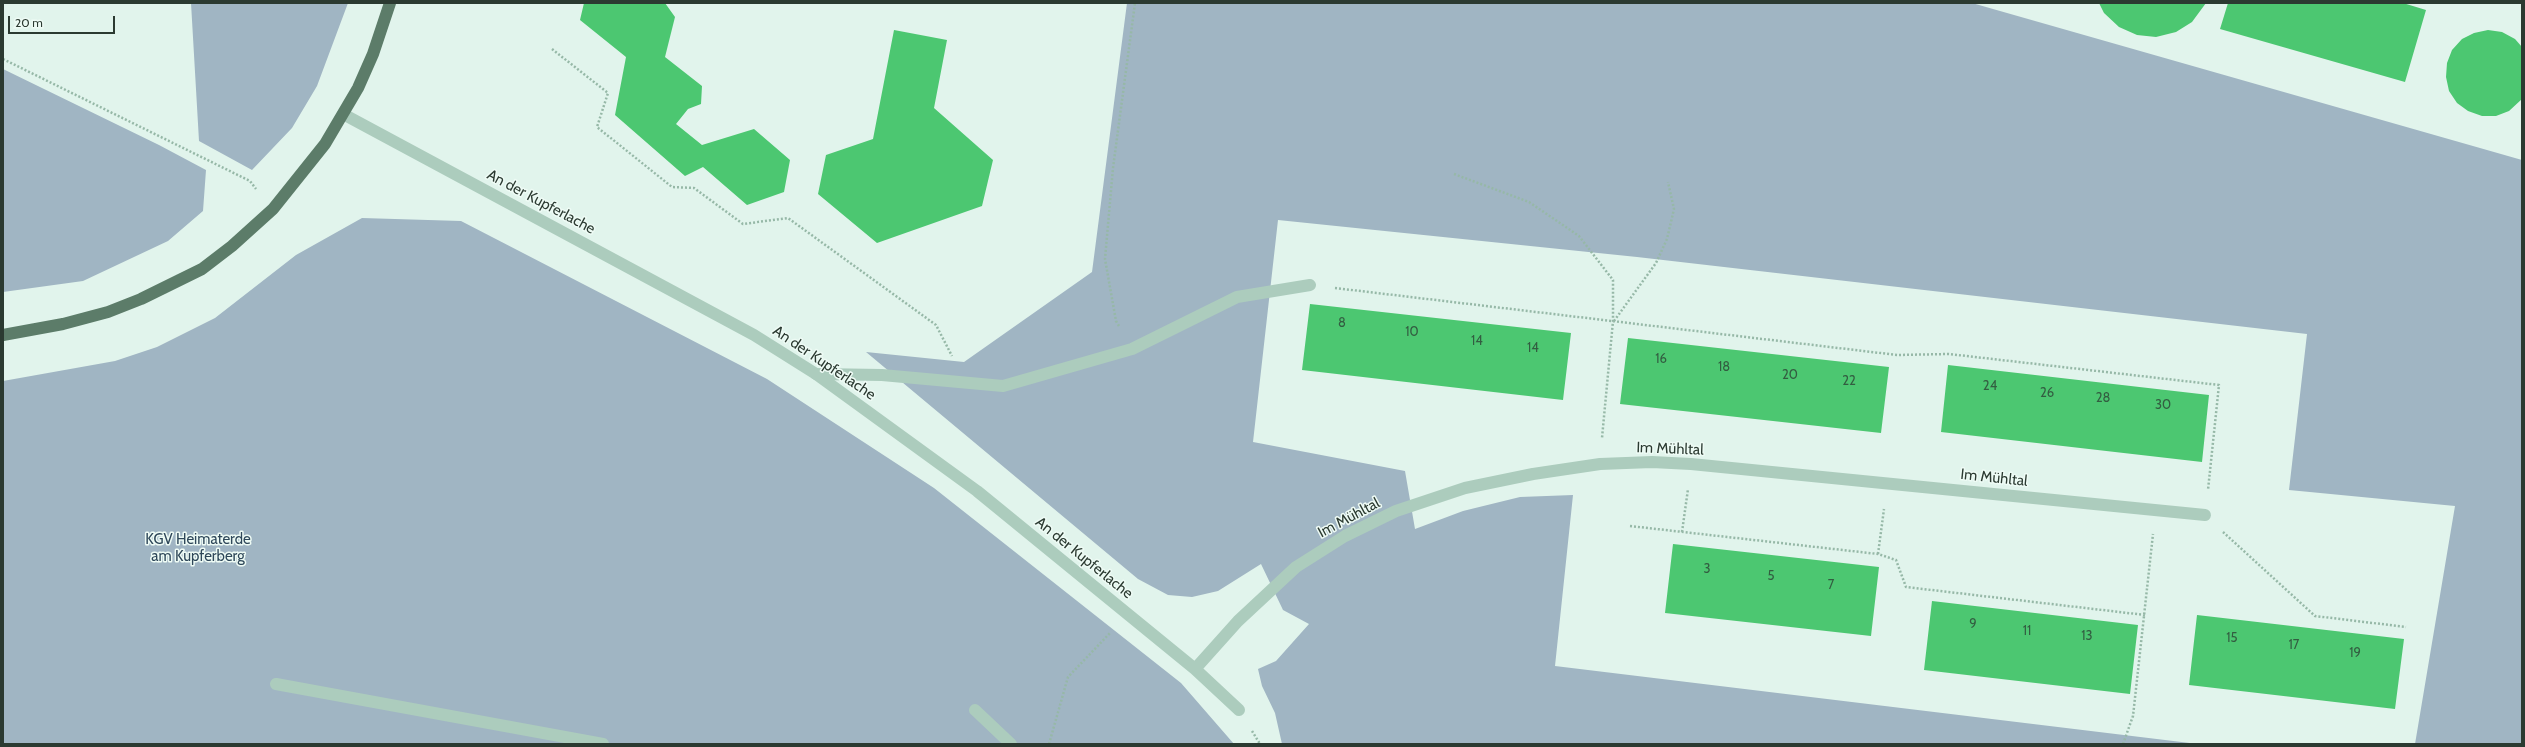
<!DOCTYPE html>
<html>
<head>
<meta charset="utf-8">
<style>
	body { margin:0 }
	#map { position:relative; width:2525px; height:747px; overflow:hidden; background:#e1f4ec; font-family:Cabin,sans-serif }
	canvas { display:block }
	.frame { position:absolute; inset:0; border:4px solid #2b3a31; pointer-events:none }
	.scale { position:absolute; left:8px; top:16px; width:107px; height:18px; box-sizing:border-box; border:2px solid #2b3a31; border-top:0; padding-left:5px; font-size:12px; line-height:14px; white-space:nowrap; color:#2b3a31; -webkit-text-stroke:3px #eefbf5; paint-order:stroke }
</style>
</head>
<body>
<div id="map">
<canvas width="2525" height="747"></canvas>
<div class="frame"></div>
<div class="scale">20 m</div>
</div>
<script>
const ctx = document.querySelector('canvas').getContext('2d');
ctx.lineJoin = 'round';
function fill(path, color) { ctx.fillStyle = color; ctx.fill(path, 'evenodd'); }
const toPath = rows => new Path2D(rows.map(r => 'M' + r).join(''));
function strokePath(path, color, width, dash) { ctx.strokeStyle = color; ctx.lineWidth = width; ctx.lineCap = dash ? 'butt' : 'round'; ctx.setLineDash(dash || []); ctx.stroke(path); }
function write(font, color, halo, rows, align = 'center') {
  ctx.font = font + ' Cabin,sans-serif'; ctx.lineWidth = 3; ctx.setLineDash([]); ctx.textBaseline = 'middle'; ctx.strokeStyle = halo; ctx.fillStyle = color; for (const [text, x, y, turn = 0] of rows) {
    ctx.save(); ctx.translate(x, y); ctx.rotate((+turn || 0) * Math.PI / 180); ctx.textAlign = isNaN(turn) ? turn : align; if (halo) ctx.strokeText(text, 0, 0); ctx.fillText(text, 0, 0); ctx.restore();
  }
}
fill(toPath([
	[191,3,348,3,317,86,292,128,252,170,199,141],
	[1127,3,1972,3,2522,160,2522,744,2415,744,2455,506,2289,490,2307,334,1637,257,1278,220,1253,442,1405,471,1415,529,1463,511,1520,497,1573,495,1555,666,2198,744,1282,744,1275,713,1262,686,1258,669,1276,661,1309,624,1283,610,1261,564,1218,591,1192,597,1168,595,1138,579,866,352,964,362,1092,272],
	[3,69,159,145,206,170,203,211,168,241,83,281,3,292],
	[362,218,461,221,767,379,934,488,1181,683,1234,744,3,744,3,381,115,361,157,347,215,318,296,255]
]), '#a0b5c3');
fill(toPath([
	[584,3,665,3,675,17,665,57,702,86,701,104,688,109,676,124,702,145,754,129,790,160,784,192,747,205,703,167,685,176,615,115,626,57,580,20],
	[2099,3,2206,3,2192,22,2176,32,2156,37,2137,35,2119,27,2104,13],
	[2228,3,2403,3,2426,10,2405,82,2220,29],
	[894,30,947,40,934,108,993,160,982,206,877,243,818,194,826,155,873,139],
	[2488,30,2502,32,2515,39,2522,47,2522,99,2509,111,2496,116,2482,116,2468,111,2457,103,2449,91,2446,77,2447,63,2452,50,2462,39,2474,33],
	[1310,304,1571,333,1563,400,1302,370],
	[1628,338,1889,367,1881,433,1620,404],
	[1948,365,2209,395,2202,462,1941,432],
	[1673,544,1879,567,1871,636,1665,613],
	[1932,601,2138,625,2130,694,1924,670],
	[2197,615,2404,639,2395,709,2189,685]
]), '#4cc771');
strokePath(toPath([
	[552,49,608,93,597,127,672,187,694,188,743,224,788,218,936,325,952,356],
	[3,59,250,181,256,189],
	[1454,174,1529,202,1579,236,1613,280,1613,321,1602,438],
	[1335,288,1897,355,1949,354,2219,385,2208,490],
	[1614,321,1656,263,1667,239,1674,209,1668,182],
	[1119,326,1116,321,1105,259,1113,168,1135,3],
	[1630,526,1878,554,1896,560,1906,587,2145,615],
	[1682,532,1688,489],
	[2223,532,2315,616,2406,627],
	[1878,554,1884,509],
	[1252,731,1260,744],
	[1049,744,1068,677,1111,632],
	[2123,744,2133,716,2153,534]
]), '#96b8a7', 2.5, [2, 2]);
strokePath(toPath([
	[816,374,882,375,1003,386,1132,349,1237,297,1310,285],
	[276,684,603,744],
	[975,710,1011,744]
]), '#acccbd', 12);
strokePath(toPath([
	[343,114,754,335,816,374,977,491,1195,669,1239,710],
	[1195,669,1238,621,1296,567,1345,536,1396,511,1465,488,1533,474,1600,464,1652,462,1691,464,2205,515]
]), '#acccbd', 12);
strokePath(toPath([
	[3,335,63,324,108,312,141,299,202,269,232,246,273,209,325,144,358,88,373,54,390,3]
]), '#5c7c69', 12);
write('13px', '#335d41', null, [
	["8",1342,323],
	["10",1412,332],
	["14",1477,341],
	["14",1533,348],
	["16",1661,359],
	["18",1724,367],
	["20",1790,375],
	["22",1849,381],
	["24",1990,386],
	["26",2047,393],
	["28",2103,398],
	["30",2163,405],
	["3",1707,569],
	["5",1771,576],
	["7",1831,585],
	["9",1973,624],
	["11",2027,631],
	["13",2087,636],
	["15",2232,638],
	["17",2294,645],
	["19",2355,653]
]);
write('15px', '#2b3a31', '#eefbf5', [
	["An der Kupferlache",541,202,28],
	["An der Kupferlache",824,363,34],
	["Im Mühltal",1670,449,2],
	["Im Mühltal",1994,478,6],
	["Im Mühltal",1349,518,-28],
	["An der Kupferlache",1084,558,39]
]);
write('15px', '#2e4759', '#eefbf5', [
	["KGV Heimaterde",198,540],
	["am Kupferberg",198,557]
]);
</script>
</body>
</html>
